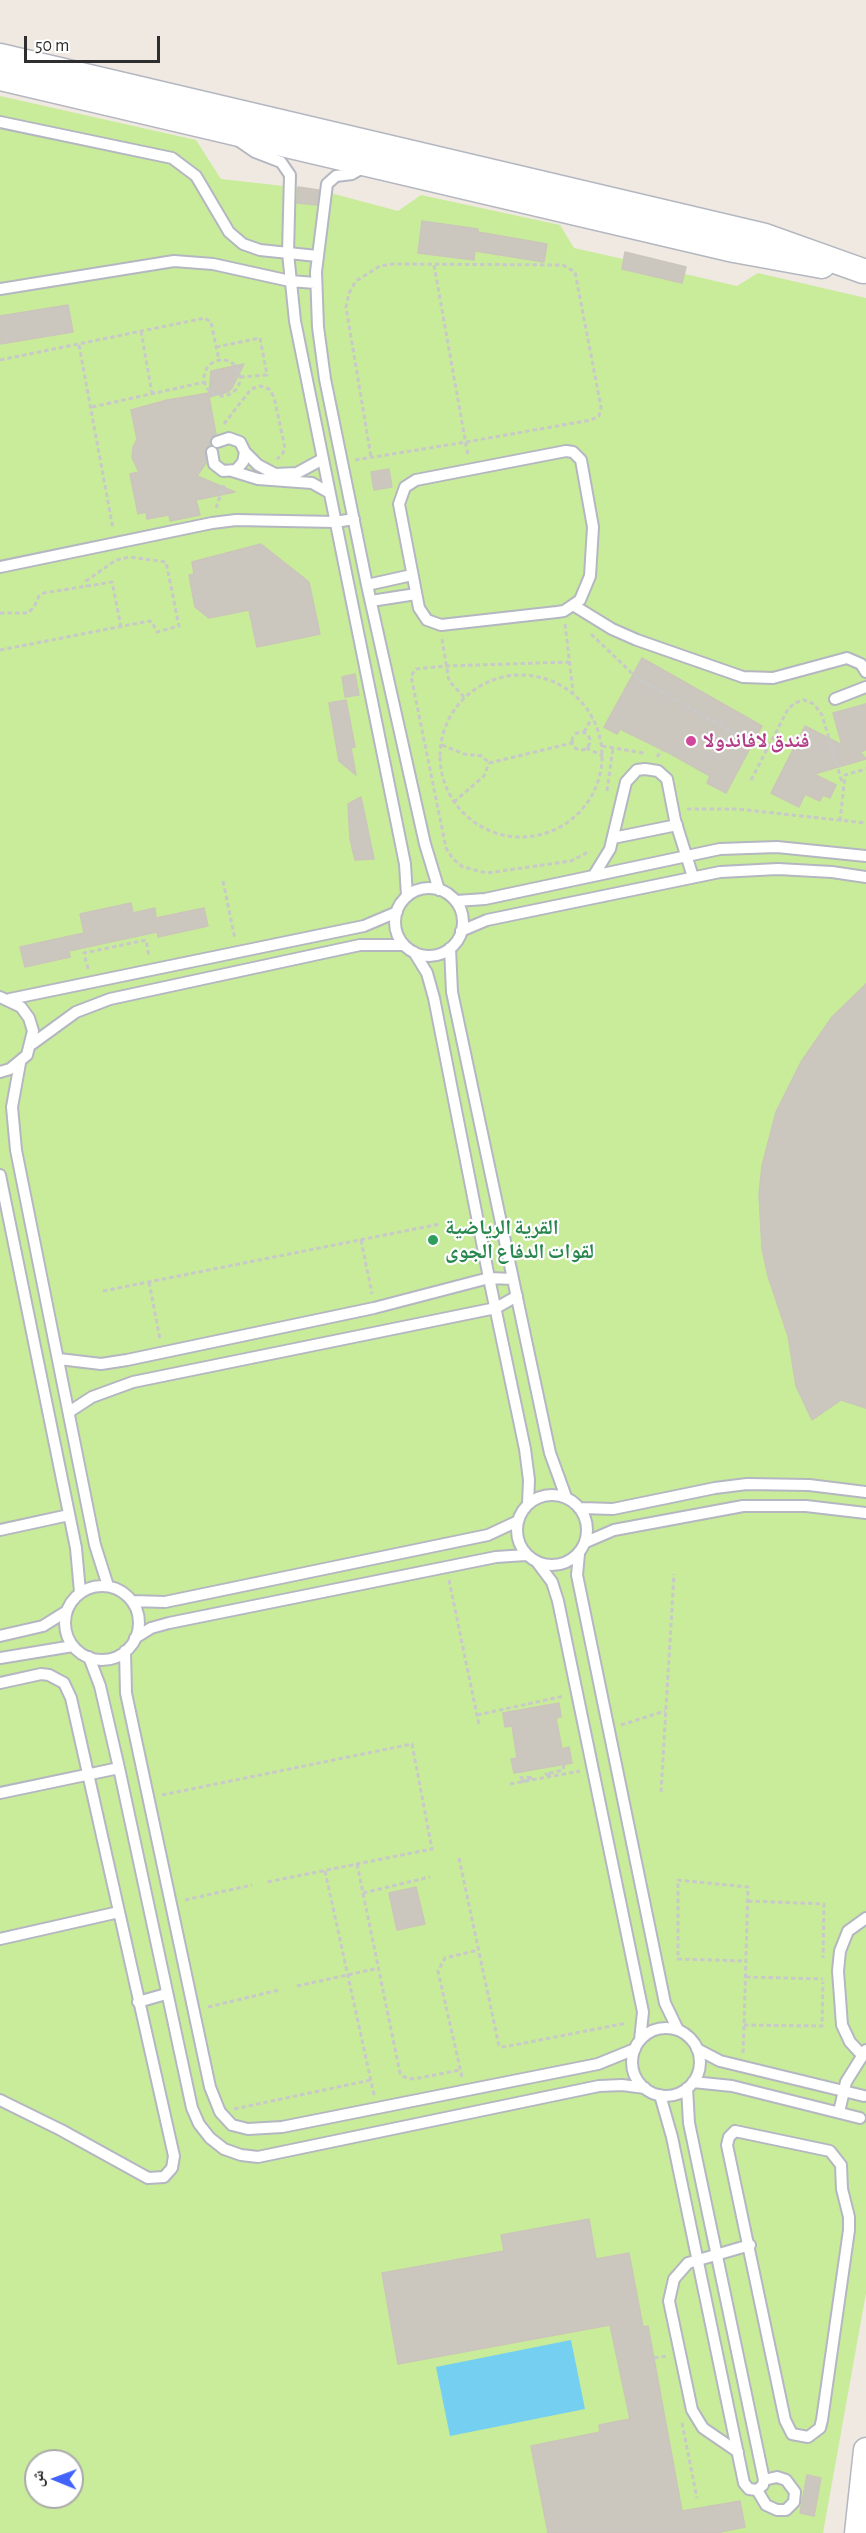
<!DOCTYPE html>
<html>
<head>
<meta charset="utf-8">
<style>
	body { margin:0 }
	#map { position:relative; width:866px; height:2533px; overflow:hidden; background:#efe9e1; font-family:"Alegreya Sans","Noto Naskh Arabic",sans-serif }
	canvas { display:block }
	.north { position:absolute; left:24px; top:2449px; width:60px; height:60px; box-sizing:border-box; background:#fff; border:2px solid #ababab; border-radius:50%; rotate:271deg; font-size:16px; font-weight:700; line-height:24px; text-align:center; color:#2e2e2e }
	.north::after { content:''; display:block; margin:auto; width:21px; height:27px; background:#4264fb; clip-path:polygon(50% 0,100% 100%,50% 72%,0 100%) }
	.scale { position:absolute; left:24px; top:36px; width:136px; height:27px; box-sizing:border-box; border:3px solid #2e2e2e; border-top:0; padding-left:8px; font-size:18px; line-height:21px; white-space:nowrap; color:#2e2e2e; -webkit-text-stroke:4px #fff; paint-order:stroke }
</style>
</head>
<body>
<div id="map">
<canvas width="866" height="2533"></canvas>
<div class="north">ش</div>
<div class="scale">50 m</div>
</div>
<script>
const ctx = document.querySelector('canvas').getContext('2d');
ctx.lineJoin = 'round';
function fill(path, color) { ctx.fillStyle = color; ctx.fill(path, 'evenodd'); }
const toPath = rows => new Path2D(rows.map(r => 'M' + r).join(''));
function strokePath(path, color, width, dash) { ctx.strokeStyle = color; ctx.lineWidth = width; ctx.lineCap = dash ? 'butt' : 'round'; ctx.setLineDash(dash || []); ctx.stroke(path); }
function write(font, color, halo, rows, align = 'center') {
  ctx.font = font + ' "Alegreya Sans","Noto Naskh Arabic",sans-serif'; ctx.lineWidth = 4.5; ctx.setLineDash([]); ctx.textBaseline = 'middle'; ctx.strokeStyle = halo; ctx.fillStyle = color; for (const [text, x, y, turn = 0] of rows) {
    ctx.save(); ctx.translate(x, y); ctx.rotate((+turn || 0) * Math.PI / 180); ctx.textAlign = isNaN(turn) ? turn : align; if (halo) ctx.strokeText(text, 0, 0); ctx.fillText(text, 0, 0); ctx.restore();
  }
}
fill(toPath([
	[0,96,196,140,221,179,319,190,398,211,421,195,560,225,574,248,623,259,625,252,686,267,685,274,737,286,758,273,866,298,866,2293,823,2533,0,2533],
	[36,2461,72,2461,72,2497,36,2497]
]), '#c9ec9a');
fill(toPath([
	[571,2340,585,2409,450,2436,436,2367]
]), '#75cff0');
const building = toPath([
	[298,187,319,190,317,205,297,203,298,187],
	[422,221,478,229,478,232,547,244,544,262,475,251,474,260,418,253,422,221],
	[625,252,686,267,682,283,622,269,625,252],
	[68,305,73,332,0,344,0,316,68,305],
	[244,364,232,388,228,392,209,397,216,434,211,438,210,445,205,449,206,463,197,476,235,492,196,500,200,515,170,521,169,515,147,519,146,512,138,514,130,474,139,472,132,458,133,447,137,439,131,410,167,400,209,393,211,371,244,364],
	[389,469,392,487,374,490,371,472,389,469],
	[261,544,309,582,320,634,257,647,249,610,209,618,195,607,189,575,194,574,192,562,261,544],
	[642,658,762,726,726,793,707,783,710,776,669,753,620,729,617,734,604,727,642,658],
	[355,674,359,695,345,697,342,677,355,674],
	[346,700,355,747,351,748,356,775,339,761,329,703,346,700],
	[866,704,866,750,860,752,866,759,814,774,836,785,830,798,823,795,820,801,805,794,799,807,771,793,805,726,842,745,833,713,866,704],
	[361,797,374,859,355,860,350,839,348,804,361,797],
	[131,903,133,913,155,908,156,918,204,908,208,926,158,937,157,932,87,947,69,951,70,957,25,967,20,947,84,933,80,914,131,903],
	[866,984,866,1408,841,1400,812,1420,796,1386,788,1336,768,1276,762,1249,759,1194,762,1166,776,1112,801,1062,832,1017,866,984],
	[559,1703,561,1717,556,1718,562,1749,569,1747,572,1763,514,1773,511,1759,517,1758,512,1726,505,1727,503,1713,559,1703],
	[416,1887,425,1924,397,1930,389,1893,416,1887],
	[589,2219,596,2259,629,2253,643,2327,648,2326,682,2511,740,2501,745,2527,716,2533,548,2533,531,2446,600,2432,599,2425,630,2419,610,2325,398,2364,382,2273,504,2251,501,2235,589,2219],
	[807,2475,821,2478,814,2516,800,2513,807,2475]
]);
fill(building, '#cbc7bf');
strokePath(building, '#cbc5ba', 1.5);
const service = toPath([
	[0,122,172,158,196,176,229,232,243,244,260,250,317,256],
	[236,139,255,152,281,162,290,175,288,253,295,321,405,864,407,896],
	[366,166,352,174,336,176,327,184,316,272,318,327,325,379,367,585,425,844,439,890],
	[0,289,174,261,213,264,290,281,315,283],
	[566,451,573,452,581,460,593,527,590,576,580,600,564,611,557,612,441,625,427,620,419,608,399,504,405,487,416,480,566,451],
	[212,452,214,464,223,471,236,470,243,462,245,452,240,442,229,438,217,442],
	[245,452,258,465,275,474,297,473,321,460],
	[232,471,258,479,312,483,328,492],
	[0,567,212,523,236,520,335,522,354,519],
	[367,585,412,575],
	[371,601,416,594],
	[573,605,612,629,637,640,743,677,773,678,847,658,861,664,866,672],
	[835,699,866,687],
	[613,838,677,825],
	[594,875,610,849,626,782,637,770,645,769,658,771,667,779,675,820,693,877],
	'395 922a34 34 0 1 1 68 0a34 34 0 1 1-68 0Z',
	[456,901,485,899,720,849,777,847,866,856],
	[461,931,487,920,720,872,778,869,832,872,866,877],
	[450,948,452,992,550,1453,566,1497],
	[414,952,427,973,434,998,489,1278,525,1449,529,1480,528,1504],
	[0,997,21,1007,29,1018,33,1031,27,1055,10,1069,0,1072],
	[10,999,364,926,397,912],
	[32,1044,76,1012,110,999,360,945,404,945],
	[20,1063,12,1107,16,1150,95,1545,108,1586],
	[0,1175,76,1548,80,1592],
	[59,1359,101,1364,127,1360,374,1308,489,1278,513,1279],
	[69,1412,92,1397,133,1382,496,1308,517,1296],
	'517 1530a35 35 0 1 1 70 0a35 35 0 1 1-70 0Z',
	[581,1508,613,1509,715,1488,747,1484,809,1485,866,1492],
	[0,1530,69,1515],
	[586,1542,614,1530,743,1506,806,1506,866,1513],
	[579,1554,577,1575,665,2003,678,2030],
	[537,1562,552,1582,558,1601,643,2012,640,2040],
	'65 1623a37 37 0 1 1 74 0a37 37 0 1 1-74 0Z',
	[132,1601,165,1602,488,1535,518,1521],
	[0,1636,43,1626,67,1611],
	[135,1638,151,1628,169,1623,496,1557,526,1555],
	[125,1651,126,1693,210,2087,220,2112,232,2125,248,2129,282,2127,598,2064,635,2049],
	[89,1657,100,1686,119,1768,192,2108,199,2124,210,2138,224,2149,241,2155,258,2157,599,2086,622,2085,645,2088],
	[0,1658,73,1646],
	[0,1683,41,1674,49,1675,64,1683,71,1698,174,2156,172,2168,164,2177,148,2178,61,2130,0,2100],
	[0,1793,119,1768],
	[0,1939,119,1912],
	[138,2002,166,1994],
	'632 2062a34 34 0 1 1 68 0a34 34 0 1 1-68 0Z',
	[697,2049,720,2061,864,2096],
	[862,2055,850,2042,842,2025,838,1971,840,1951,848,1931,866,1918],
	[693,2082,732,2086,860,2118],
	[660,2095,672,2137,744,2483,749,2489,757,2490,763,2485,764,2480,689,2123,687,2088],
	[839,2112,846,2082,866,2050],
	[735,2131,830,2151,841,2165,842,2189,849,2217,849,2230,822,2420,820,2428,808,2437,792,2434,785,2420,727,2145,729,2137,735,2131],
	[738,2452,703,2428,692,2410,669,2301,674,2279,688,2263,750,2245],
	[757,2490,766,2505,777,2510,786,2510,794,2502,795,2492,786,2480,777,2477,764,2480]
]);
const tertiary = toPath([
	[0,56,765,236,863,271],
	[0,78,734,250,822,266],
	[857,2533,866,2450]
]);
strokePath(service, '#b4b7c1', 14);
strokePath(tertiary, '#b4b7c1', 27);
strokePath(toPath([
	[434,265,468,456],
	[141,331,152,394],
	[79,345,113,529],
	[216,347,260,338,267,375,240,377],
	[0,360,205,318,211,322,219,360],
	'204 378a18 18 0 1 1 36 0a18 18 0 1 1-36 0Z',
	[92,407,205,382],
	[224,424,251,389,260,386,269,389,274,397,285,448,282,455,277,459],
	[355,460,466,442,591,420,599,416,601,407,575,272,563,265,394,264,380,266,356,281,349,293,346,307,371,457],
	[216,508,224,485],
	[0,613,28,613,34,607,39,596,44,593,112,582,121,627],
	[565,624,573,692],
	[591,634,638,679,766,751],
	[442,639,449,681,464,697],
	[0,650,149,621,152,622,157,632,179,626,166,562,130,557,116,560,86,581,87,587],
	[570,662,445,666,416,669,411,676,446,848,453,859,463,867,487,873,571,861,590,851],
	'440 756a81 81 0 1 1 162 0a81 81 0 1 1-162 0Z',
	[584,732,592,718],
	'572 741a9 9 0 1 1 18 0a9 9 0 1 1-18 0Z',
	[442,745,464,754,482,756,489,763],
	[602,746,644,753],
	[586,748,603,756],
	[657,757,662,750],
	[489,763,572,743],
	[751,780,788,709,795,703,804,700,814,704,822,715,842,782],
	[607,791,613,748],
	[454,802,484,776,489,763],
	[687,809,737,809,866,823],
	[840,821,845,775,866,769],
	[223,881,235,939],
	[88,969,84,953,146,940,149,957],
	[361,1240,372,1294],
	[149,1282,160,1339],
	[103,1291,440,1224],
	[449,1580,479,1725],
	[477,1715,564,1696],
	[621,1725,665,1711],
	[550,1775,546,1774,563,1770,564,1764],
	[521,1782,533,1777,521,1778,522,1772],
	[510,1784,580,1771],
	[661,1792,674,1574],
	[162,1795,412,1744,432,1849,267,1882],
	[459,1858,499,2046,504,2047,627,2023],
	[357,1864,400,2073,404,2077,414,2079,460,2070],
	[325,1871,374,2095],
	[363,1893,430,1877],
	[185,1900,252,1885],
	[748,1901,824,1904,823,1958],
	[746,1977,823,1979],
	[297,1986,379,1968],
	[208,2007,279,1990],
	[744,2025,822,2026,823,1982],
	[743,2053,744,2025,748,1887,678,1880,678,1959,746,1961],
	[462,2077,438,1971,445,1958,478,1950],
	[234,2109,371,2080],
	[654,2358,667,2356],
	[682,2423,697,2498]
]), '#c9c9c9', 3, [4.5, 3]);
strokePath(service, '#fff', 10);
strokePath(tertiary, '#fff', 24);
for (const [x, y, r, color] of [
	[691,741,6,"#d1479c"],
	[433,1240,6,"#2e9e5b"]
]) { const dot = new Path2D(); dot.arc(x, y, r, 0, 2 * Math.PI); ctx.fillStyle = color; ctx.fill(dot); strokePath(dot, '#fff', 2); }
write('bold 21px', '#b23c85', '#fff', [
	["فندق لافاندولا",703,741]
], 'left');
write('bold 21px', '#27864d', '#fff', [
	["القرية الرياضية",445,1228],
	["لقوات الدفاع الجوى",445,1252]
], 'left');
</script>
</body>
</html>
